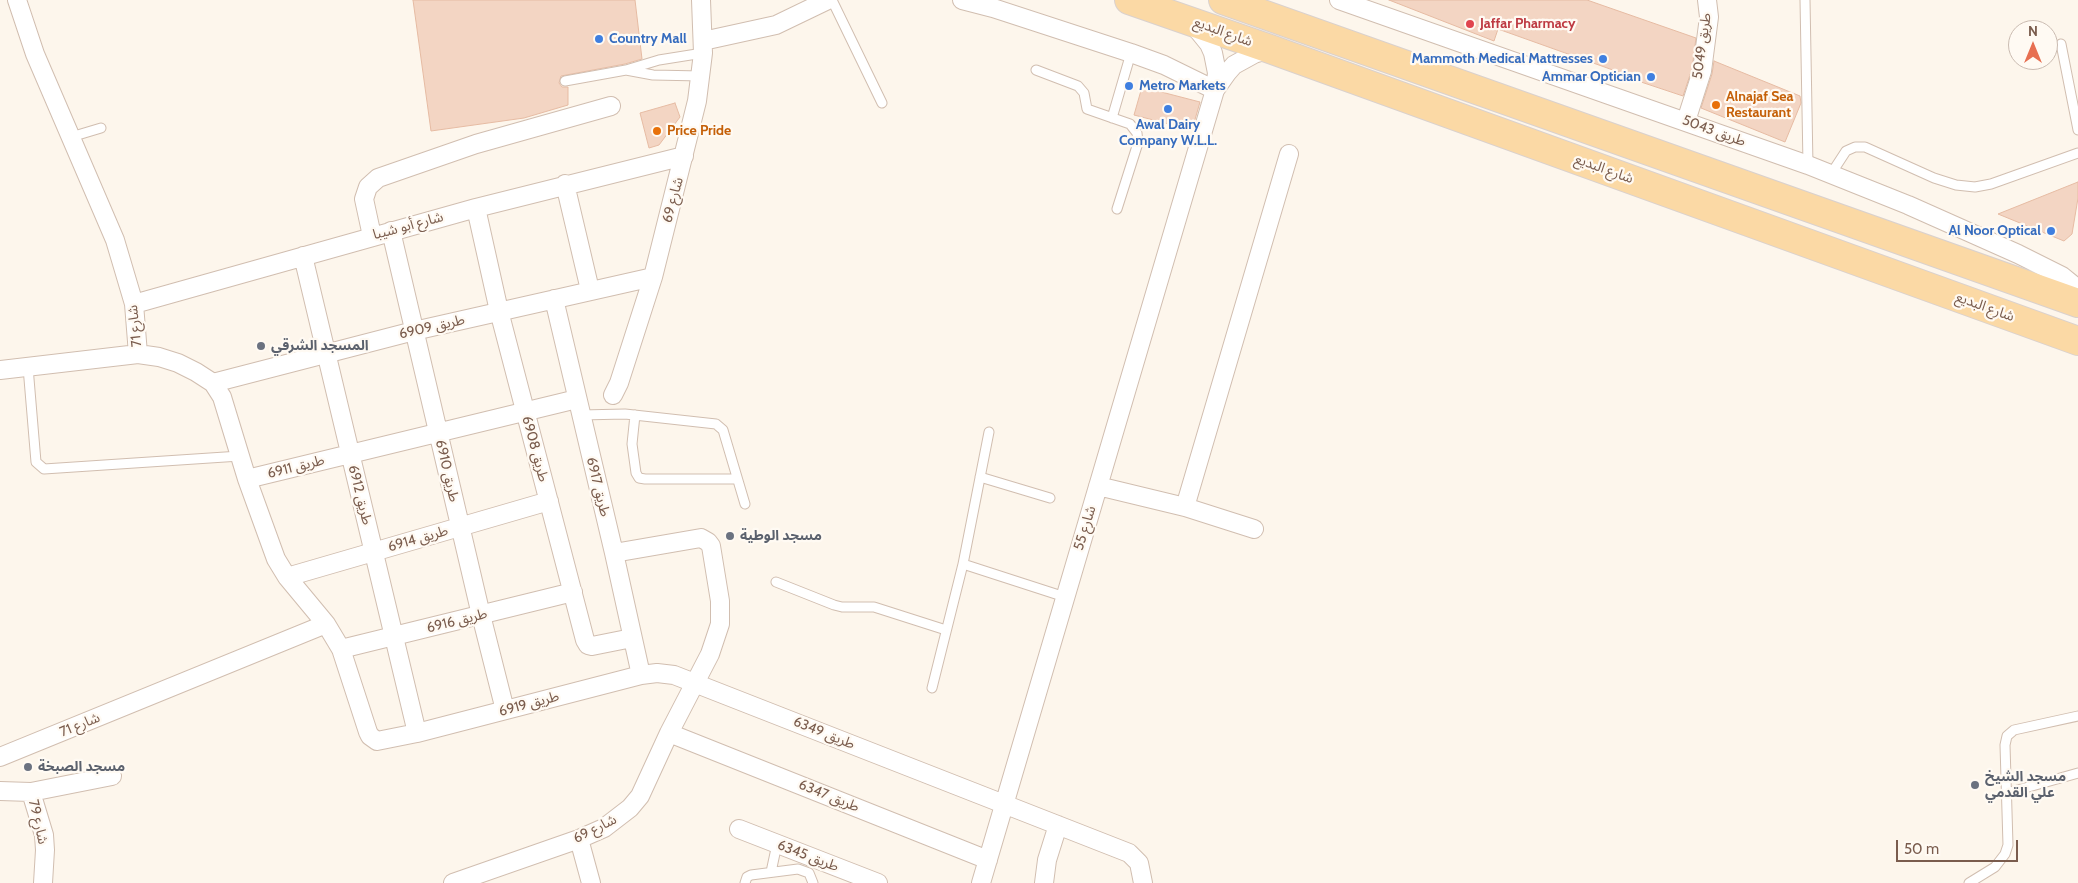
<!DOCTYPE html>
<html>
<head>
<meta charset="utf-8">
<style>
	body { margin:0 }
	#map { position:relative; width:2078px; height:883px; overflow:hidden; background:#fdf6ec; font-family:Cabin,sans-serif }
	canvas { display:block }
	.north { position:absolute; left:2008px; top:20px; width:50px; height:50px; box-sizing:border-box; background:#fffaf3; border:1px solid #cabbb1; border-radius:50%; rotate:0deg; font-size:14px; font-weight:700; line-height:20px; text-align:center; color:#7a5c4d }
	.north::after { content:''; display:block; margin:auto; width:18px; height:22px; background:#e76f51; clip-path:polygon(50% 0,100% 100%,50% 72%,0 100%) }
	.scale { position:absolute; left:1896px; top:840px; width:122px; height:22px; box-sizing:border-box; border:2px solid #7a5c4d; border-top:0; padding-left:6px; font-size:15px; line-height:18px; white-space:nowrap; color:#7a5c4d; -webkit-text-stroke:4px #fffaf3; paint-order:stroke }
</style>
</head>
<body>
<div id="map">
<canvas width="2078" height="883"></canvas>
<div class="north">N</div>
<div class="scale">50 m</div>
</div>
<script>
const ctx = document.querySelector('canvas').getContext('2d');
ctx.lineJoin = 'round';
function fill(path, color) { ctx.fillStyle = color; ctx.fill(path, 'evenodd'); }
const toPath = rows => new Path2D(rows.map(r => 'M' + r).join(''));
function strokePath(path, color, width, dash) { ctx.strokeStyle = color; ctx.lineWidth = width; ctx.lineCap = dash ? 'butt' : 'round'; ctx.setLineDash(dash || []); ctx.stroke(path); }
function write(font, color, halo, rows, align = 'center') {
  ctx.font = font + ' Cabin,"Noto Sans Arabic",sans-serif'; ctx.lineWidth = 4.5; ctx.setLineDash([]); ctx.textBaseline = 'middle'; ctx.strokeStyle = halo; ctx.fillStyle = color; for (const [text, x, y, turn = 0] of rows) {
    ctx.save(); ctx.translate(x, y); ctx.rotate((+turn || 0) * Math.PI / 180); ctx.textAlign = isNaN(turn) ? turn : align; if (halo) ctx.strokeText(text, 0, 0); ctx.fillText(text, 0, 0); ctx.restore();
  }
}
const building = toPath([
	[413,0,635,0,642,59,625,64,561,76,559,83,562,87,568,87,568,105,524,118,431,131,413,0],
	[1389,0,1587,0,1696,38,1692,69,1683,96,1623,76,1624,74,1498,29,1494,41,1389,0],
	[1714,61,1800,96,1801,103,1785,142,1701,108,1712,74,1714,61],
	[1142,87,1200,102,1192,130,1134,115,1142,87],
	[675,103,680,117,659,145,649,148,640,113,675,103],
	[2078,182,2078,198,2072,234,2064,241,1998,214,2078,182]
]);
fill(building, '#f3d5c3');
strokePath(building, '#e6bba3', 1);
const service = toPath([
	[832,0,882,103],
	[1805,0,1808,165],
	[2061,44,2078,130],
	[626,70,653,75,701,76],
	[1036,70,1078,86,1084,93,1087,109,1130,124,1137,133,1138,143,1117,209],
	[565,81,626,70,659,60,703,53],
	[1112,118,1131,53],
	[71,137,101,128],
	[1831,174,1846,151,1855,147,1865,147,1934,178,1956,185,1975,187,1991,184,2078,153],
	[28,367,36,462,44,469,240,456],
	[581,415,625,414,716,424,723,430,745,504],
	[635,415,632,444,636,473,639,478,645,479,737,479],
	[980,477,1050,498],
	[963,564,1065,597],
	[776,582,834,605,842,607,874,607,946,630],
	[932,688,963,564,989,432],
	[2007,793,2078,773],
	[771,872,777,844],
	[745,883,747,877,751,875,798,869,809,873,813,883],
	[1969,883,1995,867,2005,854,2008,845,2005,745,2007,736,2014,730,2078,716]
]);
const minor = toPath([
	[17,0,35,54,115,240,134,304,138,354],
	[962,0,993,8,1131,53,1164,65,1215,90],
	[1339,0,1808,165,1908,205,2018,254,2062,276,2078,289],
	[703,41,776,25,828,0],
	[1215,90,1227,73,1234,65,1254,54,1270,49],
	[1686,121,1702,71,1709,17,1707,0],
	[565,184,590,290],
	[476,208,499,311,585,640,588,645,592,646,632,638],
	[391,231,481,615,505,710],
	[372,236,364,199,368,187,378,178,476,144,611,106],
	[303,256,417,733],
	[554,299,614,553,641,675],
	[134,304,476,208,684,156],
	[0,370,138,354,159,357,178,363,196,372,213,383,222,397,247,479,276,559,287,577,326,624,341,649,368,732,370,736,377,741,417,733,641,675,657,673,674,675,1129,853,1139,863,1143,883],
	[213,383,414,331,653,277],
	[613,395,619,383,653,277,697,101,703,53,701,0],
	[247,479,577,399],
	[1098,486,1185,507,1254,529],
	[1185,507,1289,154],
	[287,577,549,501],
	[341,649,573,592],
	[669,733,988,860],
	[0,757,326,624],
	[0,791,31,792,112,776],
	[31,792,44,835,45,850,43,883],
	[739,829,878,883],
	[579,839,591,883],
	[453,883,579,839,604,828,630,808,640,796,669,733,710,654,720,624,720,601,711,546,708,542,701,538,614,553],
	[981,883,1215,90,1217,73,1213,53,1209,44,1192,23],
	[1044,883,1047,860,1058,825]
]);
const primary = toPath([
	[1129,0,1270,49,2078,341],
	[1223,0,2078,303]
]);
strokePath(service, '#d1beb0', 11);
strokePath(minor, '#d1beb0', 20);
strokePath(primary, '#dad1cd', 30);
strokePath(service, '#fff', 9);
strokePath(minor, '#fff', 18);
strokePath(primary, '#fbd9a5', 28);
for (const [x, y, r, color] of [
	[1470,24,5,"#e0444e"],
	[599,39,5,"#3f7fe0"],
	[1603,59,5,"#3f7fe0"],
	[1651,77,5,"#3f7fe0"],
	[1129,86,5,"#3f7fe0"],
	[1716,105,5,"#e8710a"],
	[1168,109,5,"#3f7fe0"],
	[657,131,5,"#e8710a"],
	[2051,231,5,"#3f7fe0"],
	[261,346,5,"#6b7280"],
	[730,536,5,"#6b7280"],
	[28,767,5,"#6b7280"],
	[1975,785,5,"#6b7280"]
]) { const dot = new Path2D(); dot.arc(x, y, r, 0, 2 * Math.PI); ctx.fillStyle = color; ctx.fill(dot); strokePath(dot, '#fffaf3', 2); }
write('bold 14px', '#be3a42', '#fffaf3', [
	["Jaffar Pharmacy",1480,24]
], 'left');
write('14px', '#7a5c4d', '#fffaf3', [
	["شارع البديع",1223,32,20],
	["طريق 5049",1702,46,-82],
	["طريق 5043",1714,131,20],
	["شارع البديع",1604,169,20],
	["شارع 69",673,200,-75],
	["شارع أبو شيبا",408,226,-15],
	["شارع البديع",1985,307,20],
	["شارع 71",135,326,-96],
	["طريق 6909",432,327,-13],
	["طريق 6908",535,449,75],
	["طريق 6911",296,467,-14],
	["طريق 6910",447,471,77],
	["طريق 6917",598,487,76],
	["طريق 6912",360,495,76],
	["شارع 55",1085,528,-73],
	["طريق 6914",418,539,-16],
	["طريق 6916",457,621,-14],
	["طريق 6919",529,704,-15],
	["شارع 71",80,725,-22],
	["طريق 6349",824,733,22],
	["طريق 6347",829,796,22],
	["شارع 79",38,822,77],
	["شارع 69",595,829,-27],
	["طريق 6345",808,856,21]
]);
write('bold 14px', '#366cbe', '#fffaf3', [
	["Country Mall",609,39,"left"],
	["Mammoth Medical Mattresses",1593,59],
	["Ammar Optician",1641,77],
	["Metro Markets",1139,86,"left"],
	["Awal Dairy",1168,125,"center"],
	["Company W.L.L.",1168,141,"center"],
	["Al Noor Optical",2041,231]
], 'right');
write('bold 14px', '#c56008', '#fffaf3', [
	["Alnajaf Sea",1726,97],
	["Restaurant",1726,113],
	["Price Pride",667,131]
], 'left');
write('bold 14px', '#5b616d', '#fffaf3', [
	["المسجد الشرقي",271,346],
	["مسجد الوطية",740,536],
	["مسجد الصبخة",38,767],
	["مسجد الشيخ",1985,777],
	["علي القدمي",1985,793]
], 'left');
</script>
</body>
</html>
